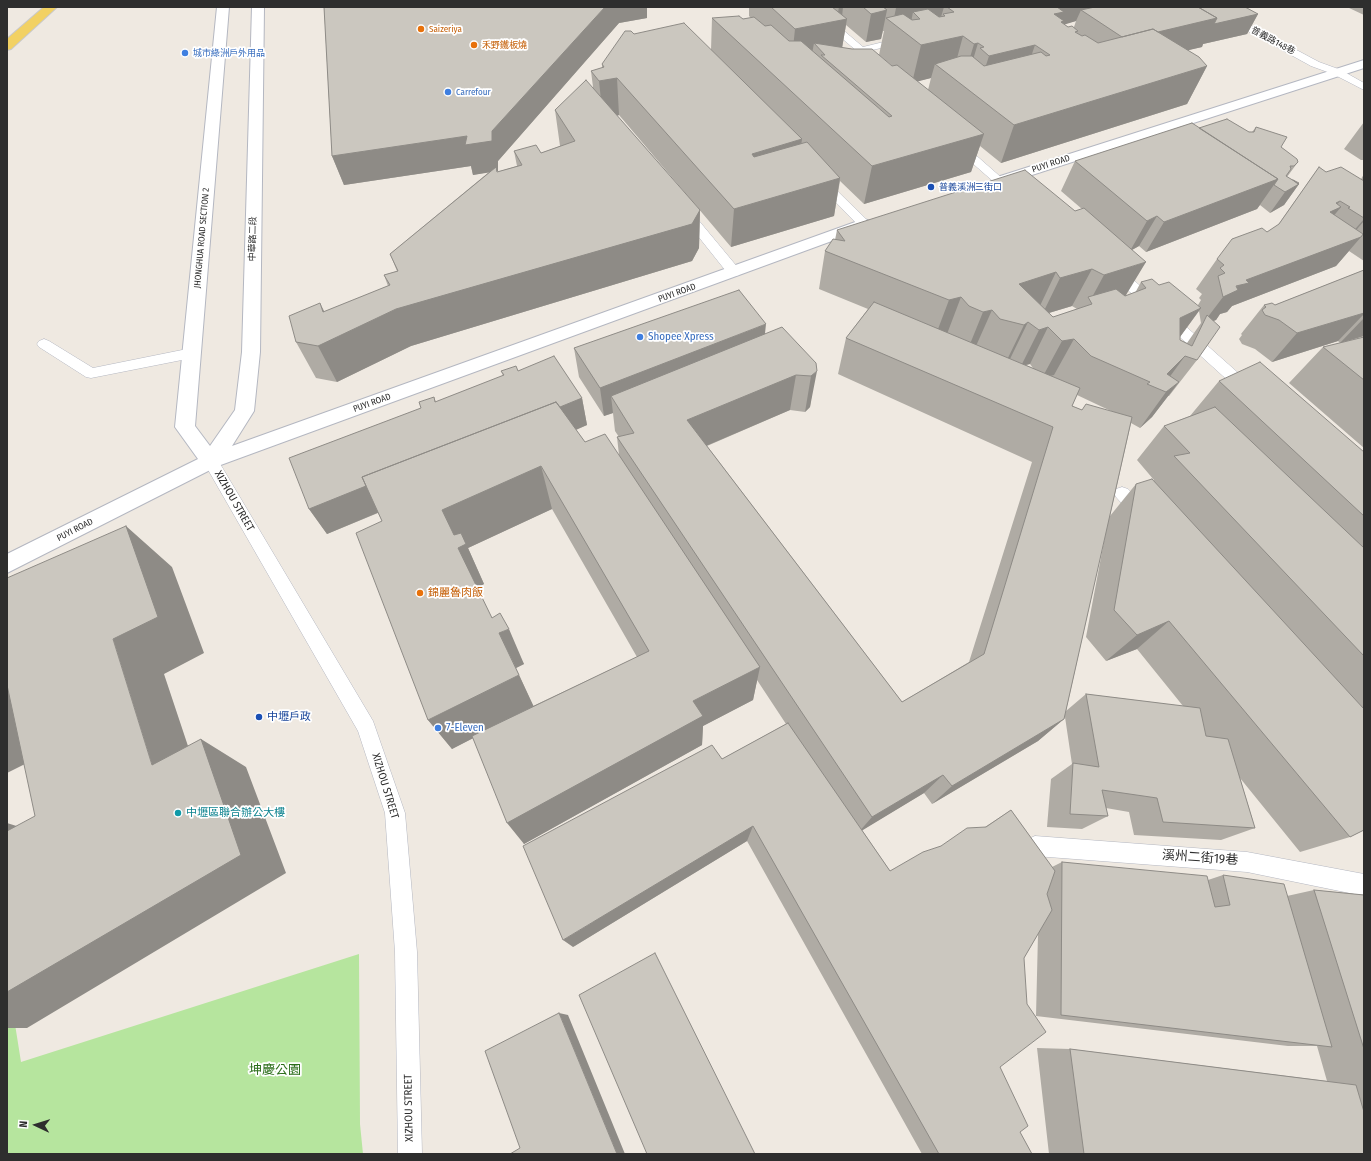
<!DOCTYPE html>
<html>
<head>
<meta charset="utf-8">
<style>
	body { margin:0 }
	#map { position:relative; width:1371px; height:1161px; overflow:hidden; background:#efe9e1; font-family:"Fira Sans Condensed",sans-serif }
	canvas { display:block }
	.frame { position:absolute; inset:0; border:8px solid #2e2e2e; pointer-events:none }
	.north { position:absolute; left:16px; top:1105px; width:40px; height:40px; -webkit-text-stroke:3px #fff; paint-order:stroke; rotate:274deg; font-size:11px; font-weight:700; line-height:16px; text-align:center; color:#2e2e2e }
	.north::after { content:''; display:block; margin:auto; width:14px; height:18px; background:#2e2e2e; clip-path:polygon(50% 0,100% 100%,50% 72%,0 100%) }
</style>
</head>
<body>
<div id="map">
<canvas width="1371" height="1161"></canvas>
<div class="frame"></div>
<div class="north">N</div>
</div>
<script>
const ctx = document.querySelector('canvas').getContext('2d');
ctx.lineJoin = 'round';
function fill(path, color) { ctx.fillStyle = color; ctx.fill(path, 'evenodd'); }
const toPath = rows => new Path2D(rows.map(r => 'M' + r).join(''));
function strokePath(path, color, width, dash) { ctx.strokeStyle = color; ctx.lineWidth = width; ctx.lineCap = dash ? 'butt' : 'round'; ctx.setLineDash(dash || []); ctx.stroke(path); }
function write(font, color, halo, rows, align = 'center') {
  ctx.font = font + ' "Fira Sans Condensed","Noto Sans TC",sans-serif'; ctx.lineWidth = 3.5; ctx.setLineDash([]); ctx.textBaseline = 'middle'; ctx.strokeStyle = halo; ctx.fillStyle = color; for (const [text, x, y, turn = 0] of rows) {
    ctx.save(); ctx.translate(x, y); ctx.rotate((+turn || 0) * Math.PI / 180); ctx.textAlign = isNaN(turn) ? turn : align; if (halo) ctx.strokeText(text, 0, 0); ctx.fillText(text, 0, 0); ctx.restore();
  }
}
fill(toPath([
	[359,954,360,1124,363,1154,7,1154,7,974,21,1062]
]), '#b6e59e');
const lane = toPath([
	[805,7,816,7,863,47,904,37,909,40,907,42,868,51,881,66,880,68,872,68,858,52,805,7],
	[1204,7,1216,7,1319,62,1341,70,1364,83,1364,90,1333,74,1311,66,1204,7],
	[958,142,962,143,1003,179,1019,187,1021,189,1019,191,1011,191,995,183,954,147,952,145,958,142],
	[821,178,825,179,868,221,870,224,868,227,860,227,817,183,815,181,817,179,821,178],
	[686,209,690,210,739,269,740,272,739,275,734,276,729,275,682,216,680,213,682,210,686,209],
	[1115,267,1120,268,1254,387,1256,391,1254,395,1249,396,1244,395,1110,274,1109,271,1110,268,1115,267],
	[44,339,49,341,93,368,192,348,197,350,199,353,197,356,192,358,91,378,86,377,39,347,37,344,39,341,44,339],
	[211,455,216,457,373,721,405,813,417,952,422,1154,398,1154,395,952,385,813,358,731,203,461,206,457,211,455],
	[1122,487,1128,489,1147,508,1149,513,1147,518,1141,520,1135,518,1116,497,1114,493,1116,489,1122,487],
	[1035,836,1247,852,1364,874,1364,896,1247,872,1035,856,1028,853,1025,846,1028,839,1035,836]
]);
const secondary = toPath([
	[217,7,229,7,195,426,210,446,235,410,242,352,252,7,264,7,260,352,254,411,232,446,858,221,864,219,870,221,872,224,870,227,218,466,7,573,7,554,198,459,175,427,217,7],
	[1364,60,1364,68,1004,184,999,185,994,184,992,181,994,178,1364,60]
]);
const primary = toPath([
	[44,7,57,7,11,49,7,50,7,39,44,7]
]);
strokePath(lane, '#b4b7c1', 1);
strokePath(secondary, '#b4b7c1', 2);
strokePath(primary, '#c9c9c9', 2);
fill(lane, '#fff');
fill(secondary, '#fff');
fill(primary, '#f2d163');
fill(toPath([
	[324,7,647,7,647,18,619,23,498,161,498,171,497,171,497,172,517,166,514,151,541,153,560,146,555,110,593,87,591,71,602,68,602,64,634,34,711,50,712,18,743,19,751,18,749,16,749,7,1245,7,1258,14,1247,34,1203,44,1202,47,1188,50,1207,66,1187,104,1001,163,980,146,971,172,864,204,840,181,834,216,731,247,619,115,617,116,700,210,699,248,692,261,411,346,337,382,316,378,296,342,324,312,388,286,384,275,397,271,390,254,489,172,473,175,471,166,344,185,332,156],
	[1076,21,1074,27,1068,27,1064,24],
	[846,25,866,42,881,39,883,31,884,31,879,55,892,66,852,49,842,48],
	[931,78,928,90,917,81],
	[1347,7,1364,7,1364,15],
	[1364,122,1364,160,1361,160,1344,149],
	[1256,127,1281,147,1298,162,1287,177,1299,184,1284,205,1270,213,1260,205,1257,209,1146,252,1139,246,1132,250,1126,296,1135,293,1141,282,1159,285,1198,306,1198,305,1201,300,1199,298,1202,294,1196,289,1217,259,1267,232,1278,225,1319,167,1326,172,1361,179,1364,174,1364,261,1349,251,1336,266,1232,306,1227,312,1220,314,1216,320,1213,321,1197,360,1169,396,1168,396,1152,417,1140,428,1131,423,1110,516,1136,484,1154,481,1154,480,1137,460,1164,426,1190,416,1219,381,1364,452,1364,830,1350,837,1300,852,1240,778,1255,828,1221,840,1134,835,1129,812,1106,808,1108,816,1082,829,1047,827,1051,779,1072,764,1065,717,1064,719,1038,741,932,804,924,793,862,830,890,871,941,846,985,827,1011,810,1052,867,1062,862,1208,880,1223,875,1287,896,1314,890,1364,895,1364,1154,1049,1154,1037,1048,1070,1049,1327,1081,1317,1046,1288,1046,1036,1016,1038,934,1024,958,1000,1067,1020,1132,1032,1154,922,1154,747,841,573,947,722,759,786,724,757,680,753,700,703,726,702,745,524,844,473,738,452,749,428,720,382,521,378,513,327,534,309,509,434,397,436,402,503,376,501,371,518,371,582,398,587,425,576,430,585,442,619,455,617,437,619,437,615,431,613,413,604,416,579,377,574,348,765,334,816,363,810,407,805,412,790,410,707,446,902,702,969,662,1032,462,838,374,846,338,868,309,819,289,825,251,835,240,837,230,1075,211,1082,209,1061,191,1075,161,1199,128,1252,132],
	[1072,306,1077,309,1053,317,1049,313],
	[1199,311,1201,323,1187,343,1180,340,1180,337],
	[1030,364,1033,368,1026,365],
	[1077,395,1113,412,1082,410,1072,406],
	[552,509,637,657,533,706,516,668,524,664,492,618,477,588,484,584,468,548],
	[1105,536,1086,637,1106,661,1137,649,1183,706,1086,694,1066,711],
	[1364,270,1364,336,1342,343,1364,337,1364,448,1289,383,1323,347,1340,343,1338,341,1272,362,1255,349,1242,344,1239,339,1242,335,1241,334,1264,305,1275,305]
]), '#afaba4');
fill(toPath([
	[605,7,647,7,647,18,619,23,498,161,498,171,473,175,471,166,344,185,332,156,467,136,492,131],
	[839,7,843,7,842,17,837,18],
	[863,7,886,7,886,10,887,10,881,39,866,42,871,14],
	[902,7,944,7,941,17,920,19,913,12,909,33,893,23,896,8],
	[1060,7,1138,7,1081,10,1076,21,1063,25,1054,14,1058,13],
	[1258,14,1247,34,1203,44,1202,47,1113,68,1126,39,1217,18],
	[847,19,842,48,814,43,812,54,792,58,795,29],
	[963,36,953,73,935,64,931,78,912,83,921,45],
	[978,43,967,80,963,81,974,44],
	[1035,45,1022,83,977,93,989,56],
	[1207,66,1187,104,1001,163,1014,125],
	[617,78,619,115,603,119,599,81],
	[984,134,971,172,864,204,872,166],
	[802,139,797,177,749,192,752,154],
	[840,178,834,216,731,247,734,209],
	[1278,179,1257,209,1146,252,1164,222],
	[1299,184,1284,205,1270,213,1285,192],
	[1340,201,1332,210,1341,207,1317,236,1307,241,1336,203],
	[700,210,699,248,692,261,411,346,337,382,318,346,323,312,320,303,337,337,396,309],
	[1157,216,1139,246,1130,251,1147,221],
	[1364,219,1364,221,1346,242,1361,237,1336,266,1232,306,1227,312,1220,314,1216,320,1201,326,1223,297,1246,280,1343,243],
	[1146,262,1123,300,1092,304,1090,301,1104,275],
	[1092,269,1072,306,1042,315,1060,278],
	[1056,272,1038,310,1019,284],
	[961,297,947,334,935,337,949,300],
	[1201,308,1174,345,1180,318],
	[992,310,976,346,968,349,983,312],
	[1364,313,1364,314,1338,341,1272,362,1297,333],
	[1364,318,1364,336,1340,343],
	[1028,322,1010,359,1006,362,1024,325],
	[766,324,763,352,611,396,613,413,604,416,600,388],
	[1048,327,1030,364,1021,366,1039,330],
	[1074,339,1054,375,1042,378,1062,341],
	[1185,356,1160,390,1167,374],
	[817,371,810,407,805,412,811,376],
	[796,375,790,410,687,454,687,420],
	[1179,382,1152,417,1140,428,1166,392],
	[582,398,587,425,327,534,309,509],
	[541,466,552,509,468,548,484,584,477,588,458,548,442,510],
	[126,526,172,567,204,653,164,674,203,791,152,765,113,639],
	[1169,621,1137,649,1106,661,1137,635],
	[509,629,524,664,516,668,499,633],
	[760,667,753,700,703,726,702,745,524,844,507,823,693,701],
	[519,675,534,707,452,749,428,720],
	[7,685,33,760,7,773],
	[1064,719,1038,741,932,804,952,786],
	[201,739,246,767,286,873,27,1028,7,1028,7,992],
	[943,775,924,793,858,833,872,817],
	[7,823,48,836,7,850],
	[753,826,747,841,573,947,563,940],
	[559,1013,568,1015,625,1154,617,1154]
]), '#8e8b86');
const building = toPath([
	[324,7,605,7,492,131,492,141,465,145,467,136,332,156,324,7],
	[771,7,832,7,847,19,795,29,771,7],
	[863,7,883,7,887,10,871,14,863,7],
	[947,7,1057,7,1064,12,1054,14,1064,21,1061,22,1068,27,1072,26,1078,31,1075,32,1082,36,1085,35,1098,43,1153,29,1199,57,1207,66,1014,125,935,64,961,56,972,56,984,66,1041,52,1046,56,1050,55,1035,45,989,56,980,48,984,47,978,43,974,44,963,36,921,45,886,18,903,14,912,20,920,19,913,12,928,9,939,17,945,16,943,14,954,12,947,7],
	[1095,7,1198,7,1217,18,1158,32,1153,29,1122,37,1081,10,1095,7],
	[1198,7,1245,7,1258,14,1214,24,1217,18,1198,7],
	[739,16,743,19,754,17,765,26,771,25,789,41,801,41,889,117,892,116,821,55,825,55,814,43,852,49,872,49,892,66,897,65,984,134,872,166,712,18,739,16],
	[684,23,802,139,752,154,754,157,807,142,840,178,734,209,617,78,599,81,591,71,604,67,602,64,625,31,631,31,634,34,684,23],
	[586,80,700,210,692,224,396,309,318,346,296,342,289,316,320,303,323,312,390,285,384,275,398,271,390,254,496,167,497,172,522,165,514,151,536,145,541,153,575,141,555,110,586,80],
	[1227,119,1249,132,1254,132,1256,127,1287,137,1281,147,1297,159,1298,162,1294,166,1290,166,1291,169,1286,176,1299,184,1285,192,1274,185,1278,179,1199,128,1227,119],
	[1192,123,1278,179,1164,222,1157,216,1147,221,1075,161,1192,123],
	[1319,167,1326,172,1341,167,1364,181,1364,218,1348,208,1350,207,1340,201,1336,203,1341,207,1330,212,1363,234,1361,237,1246,280,1249,283,1236,286,1238,290,1223,297,1218,276,1225,273,1220,268,1224,265,1217,259,1232,239,1262,228,1267,232,1279,224,1319,167],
	[1025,170,1075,211,1084,208,1146,262,1104,275,1092,269,1060,278,1056,272,1019,284,1053,317,1092,304,1088,297,1116,289,1125,296,1146,288,1141,282,1152,279,1159,285,1169,282,1201,308,1180,318,1180,340,1192,346,1207,315,1220,327,1197,360,1185,356,1167,374,1179,382,1166,392,1147,384,1150,382,1091,356,1074,339,1062,341,1048,327,1039,330,1028,322,1024,325,1000,319,992,310,983,312,969,306,961,297,949,300,825,251,833,239,845,241,837,230,1025,170],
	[1293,180,1299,183,1298,184,1293,180],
	[1364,270,1364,313,1297,333,1279,320,1265,315,1262,310,1266,307,1264,305,1272,303,1275,305,1364,270],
	[739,290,766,324,600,388,574,348,739,290],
	[874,302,1080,388,1072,406,1082,410,1086,404,1132,417,1064,719,952,786,943,775,872,817,617,437,634,433,611,396,782,327,816,363,817,371,811,376,796,375,687,420,902,702,984,654,1053,427,846,338,874,302],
	[1364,337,1364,380,1323,347,1364,337],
	[554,356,582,398,560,407,556,402,362,477,366,486,309,509,289,458,421,408,419,402,434,397,435,402,504,375,501,371,516,366,518,371,554,356],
	[1260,362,1364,452,1364,516,1219,381,1260,362],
	[556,402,585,442,605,434,760,667,693,701,703,716,507,823,472,736,649,651,541,466,442,510,454,535,461,533,466,544,458,548,492,618,500,613,509,629,499,633,519,675,428,720,356,533,382,521,362,477,556,402],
	[1215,407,1364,548,1364,656,1174,456,1190,453,1164,426,1215,407],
	[1152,479,1364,709,1364,830,1350,837,1169,621,1137,635,1114,610,1136,484,1152,479],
	[126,526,158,617,113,639,152,765,201,739,241,855,7,992,7,831,35,816,7,685,7,578,126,526],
	[1086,694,1200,708,1206,736,1228,739,1255,828,1163,822,1157,798,1102,790,1108,816,1070,814,1073,763,1099,767,1086,694],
	[788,723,890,871,923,852,941,846,967,828,986,827,1011,810,1055,871,1047,894,1052,910,1024,958,1027,1004,1046,1032,1000,1067,1028,1126,1020,1132,1032,1154,939,1154,753,826,563,940,523,846,712,745,722,759,788,723],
	[1062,862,1207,876,1215,907,1230,905,1223,875,1284,884,1332,1047,1061,1015,1062,862],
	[1314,890,1364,895,1364,1049,1314,890],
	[655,953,755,1154,647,1154,579,995,655,953],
	[559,1013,617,1154,510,1154,520,1148,485,1051,559,1013],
	[1070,1049,1356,1085,1364,1112,1364,1154,1084,1154,1070,1049]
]);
fill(building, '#cbc7bf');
strokePath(building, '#8e8b86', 1);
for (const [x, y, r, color] of [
	[421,29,4,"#e8710a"],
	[474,45,4,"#e8710a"],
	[185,53,4,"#3f7fe0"],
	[448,92,4,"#3f7fe0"],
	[931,187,4,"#1a4fb4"],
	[640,337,4,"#3f7fe0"],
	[420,593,4,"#e8710a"],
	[259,717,4,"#1a4fb4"],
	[438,728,4,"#3f7fe0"],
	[178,813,4,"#0f9aa8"]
]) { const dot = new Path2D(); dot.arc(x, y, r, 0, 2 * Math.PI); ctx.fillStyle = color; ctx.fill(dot); strokePath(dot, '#fff', 1.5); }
write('9px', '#c56008', '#fff', [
	["Saizeriya",429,29],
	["禾野鐵板燒",482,45]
], 'left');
write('9px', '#2e2e2e', '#fff', [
	["普義路148巷",1273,41,28],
	["PUYI ROAD",1051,164,-18],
	["JHONGHUA ROAD SECTION 2",202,238,-85],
	["中華路二段",253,239,-89],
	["PUYI ROAD",677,293,-20],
	["PUYI ROAD",372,403,-20],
	["PUYI ROAD",75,530,-27]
]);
write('9px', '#366cbe', '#fff', [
	["城市綠洲戶外用品",193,53],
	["Carrefour",456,92]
], 'left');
write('9px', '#164399', '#fff', [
	["普義溪洲三街口",939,187]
], 'left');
write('11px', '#366cbe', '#fff', [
	["Shopee Xpress",648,337],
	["7-Eleven",446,728]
], 'left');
write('11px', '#2e2e2e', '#fff', [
	["XIZHOU STREET",234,501,60],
	["XIZHOU STREET",385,786,73],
	["XIZHOU STREET",409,1108,-91]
]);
write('11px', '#c56008', '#fff', [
	["錦麗魯肉飯",428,593]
], 'left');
write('11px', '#164399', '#fff', [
	["中壢戶政",267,717]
], 'left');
write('11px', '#0d838f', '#fff', [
	["中壢區聯合辦公大樓",186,813]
], 'left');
write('13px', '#2e2e2e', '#fff', [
	["溪州二街19巷",1200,858,4]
]);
write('13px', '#2c6e1b', '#fff', [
	["坤慶公園",275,1070]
]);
</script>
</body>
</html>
